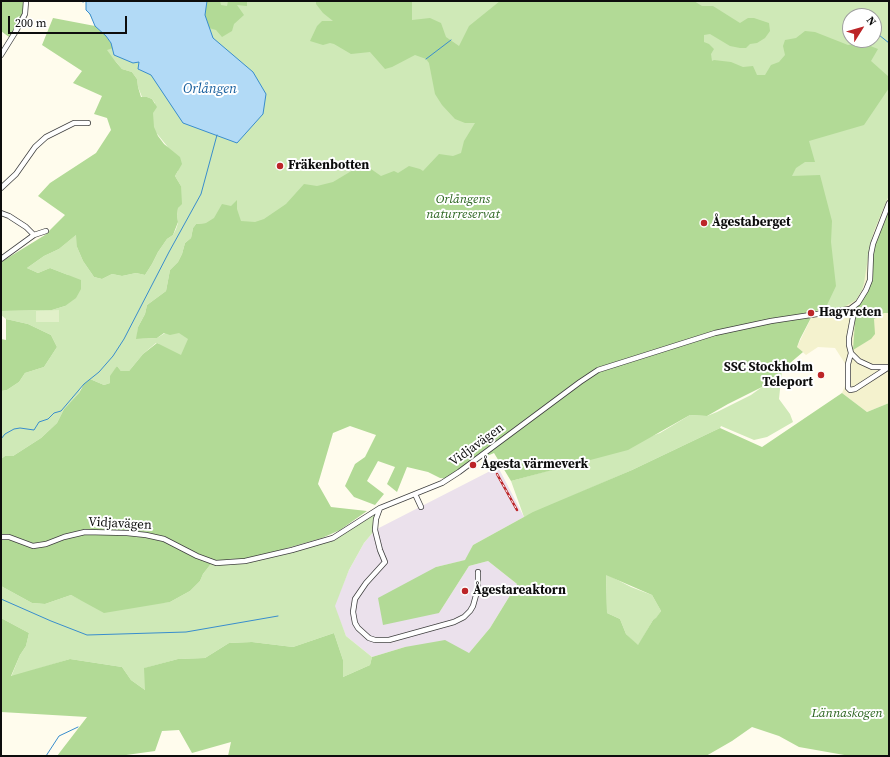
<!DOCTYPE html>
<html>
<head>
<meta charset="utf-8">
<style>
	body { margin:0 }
	#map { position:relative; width:890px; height:757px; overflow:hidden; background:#fffced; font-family:"Source Serif 4",serif }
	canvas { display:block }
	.frame { position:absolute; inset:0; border:2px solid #0d0d0d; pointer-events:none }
	.north { position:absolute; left:842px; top:8px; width:40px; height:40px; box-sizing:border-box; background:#fff; border:1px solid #9e9e9e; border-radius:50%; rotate:53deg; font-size:11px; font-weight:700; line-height:16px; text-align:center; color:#0d0d0d }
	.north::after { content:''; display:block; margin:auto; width:14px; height:18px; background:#bc2528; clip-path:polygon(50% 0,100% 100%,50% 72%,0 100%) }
	.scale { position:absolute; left:8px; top:16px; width:119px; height:18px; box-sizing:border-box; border:2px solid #0d0d0d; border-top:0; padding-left:5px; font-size:12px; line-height:14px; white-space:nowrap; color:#0d0d0d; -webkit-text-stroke:3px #fff; paint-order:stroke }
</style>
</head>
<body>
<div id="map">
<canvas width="890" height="757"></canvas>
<div class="frame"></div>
<div class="north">N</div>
<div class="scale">200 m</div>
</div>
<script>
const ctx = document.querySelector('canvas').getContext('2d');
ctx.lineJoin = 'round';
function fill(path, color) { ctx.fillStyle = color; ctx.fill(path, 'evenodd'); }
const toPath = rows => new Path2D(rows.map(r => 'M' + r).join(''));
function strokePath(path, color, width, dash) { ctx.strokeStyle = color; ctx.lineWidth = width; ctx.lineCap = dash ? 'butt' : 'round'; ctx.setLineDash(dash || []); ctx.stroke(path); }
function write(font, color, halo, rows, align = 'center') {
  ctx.font = font + ' "Source Serif 4",serif'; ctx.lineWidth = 4; ctx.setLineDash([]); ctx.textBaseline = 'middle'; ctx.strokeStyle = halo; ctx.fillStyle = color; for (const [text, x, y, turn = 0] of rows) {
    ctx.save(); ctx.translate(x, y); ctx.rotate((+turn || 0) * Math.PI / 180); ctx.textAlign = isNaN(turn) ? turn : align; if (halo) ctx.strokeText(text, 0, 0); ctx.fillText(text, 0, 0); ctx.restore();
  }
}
fill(toPath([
	[498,467,524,517,473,545,466,560,436,567,439,613,469,566,488,561,517,584,490,628,469,653,405,647,372,657,346,636,334,606,349,570,364,543,375,530]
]), '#ebe1ec');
fill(toPath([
	[889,88,889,203,853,349,871,339,873,319,884,313,889,313,889,403,867,412,842,393,847,381,846,365,835,348,818,347,806,355,797,347,814,312]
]), '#f4f2ce');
fill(toPath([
	[81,1,889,1,889,195,874,231,870,245,864,283,862,290,856,300,844,307,839,308,808,311,369,390,51,538,159,344,156,343,143,354,129,371,121,371,117,366,110,383,104,385,90,379,81,388,79,393,64,409,57,423,41,438,13,456,5,456,1,459,1,391,7,390,19,382,25,373,44,367,57,347,51,335,28,324,6,319,1,315,1,311,52,310,65,306,68,275,50,268,38,273,27,268,44,256,59,249,77,234,77,247,83,261,94,277,102,279,112,274,122,276,136,273,145,275,152,264,158,252,167,239,173,235,176,229,178,223,177,216,181,186,175,176,178,171,167,146,150,125,155,103,152,99,147,97,142,97,138,87,137,79,132,72,122,69,106,50,111,43,106,36,95,26,94,22,86,9,86,1,83,2],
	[850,16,874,16,874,40,850,40],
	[206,223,165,333,157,338,137,339,138,327,145,314,147,305,166,291,170,270,178,262,182,254,185,243,191,238,193,228,196,224],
	[782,370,779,399,790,414,793,422,767,437,754,440,721,426,720,428,632,470,524,517,511,481,584,461,660,433,690,415,707,416,717,412,751,395,762,387],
	[380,508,375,530,364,543,349,570,335,606,346,636,372,657,370,665,343,677,343,660,334,633,293,647,252,642,229,643,205,658,178,659,145,668,145,690,131,680,122,667,70,659,11,677,20,655,26,646,29,633,1,618,1,586,32,603,45,604,71,595,81,600,157,603,170,602,190,591,200,581,203,574,210,565,216,563,276,554,333,538],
	[606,574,631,587,652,595,661,611,656,619,653,620,638,646,626,634,620,619,607,613]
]), '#cfe9b7');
fill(toPath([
	[1,1,28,1,26,19,13,40,1,31],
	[204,1,220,1,221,5,227,6,228,1,247,1,247,6,237,5,244,15,234,24,232,31,222,37,216,30,209,28,200,14],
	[316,1,412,1,412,20,430,18,441,23,446,37,459,46,469,26,500,1,694,1,702,6,713,6,740,23,748,18,754,18,769,23,770,31,765,38,757,43,750,44,746,48,740,48,730,46,710,34,704,35,704,42,709,44,714,49,711,54,712,61,714,60,731,62,743,67,753,66,757,75,765,75,771,65,779,62,785,55,783,46,785,40,796,38,805,31,815,32,848,45,863,43,878,49,871,61,889,77,889,88,864,125,809,141,815,162,805,162,796,168,792,176,820,175,832,221,831,242,836,286,827,305,814,312,800,339,797,347,803,352,762,387,728,404,707,416,690,415,628,450,511,481,494,453,473,462,452,479,440,478,428,472,407,467,397,492,387,484,395,467,378,461,367,481,384,494,375,505,354,497,345,486,355,464,365,457,376,435,350,426,333,433,318,484,331,507,367,511,340,530,322,538,270,553,244,559,216,563,210,565,203,574,200,581,190,591,170,602,104,613,71,595,45,604,32,603,1,586,1,459,5,456,13,456,41,438,57,423,64,409,79,393,84,384,90,379,104,385,110,383,110,376,117,366,121,371,129,371,143,354,157,343,181,355,188,339,179,333,170,335,164,333,157,338,136,339,138,327,145,314,147,305,166,291,170,270,178,262,182,254,185,243,191,238,193,228,196,224,206,223,214,218,222,204,231,206,237,200,237,209,241,221,255,222,264,219,286,204,304,184,317,186,333,182,353,170,371,169,381,176,394,171,398,173,409,166,420,169,423,171,439,154,453,156,461,153,464,141,475,123,465,123,455,119,442,105,435,94,429,63,426,59,415,55,392,67,385,69,370,52,351,54,334,44,330,43,323,45,310,41,317,26,322,21,333,21,323,13,316,4],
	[53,18,95,26,106,36,111,43,113,48,107,50,116,62,122,69,132,72,137,79,138,87,141,97,147,97,152,99,157,107,153,113,154,127,158,136,164,144,180,157,182,164,175,176,181,186,182,204,178,208,177,216,178,222,173,235,167,239,158,252,152,264,145,275,136,273,122,276,112,274,102,279,94,277,83,261,77,247,76,235,59,249,44,256,27,268,38,273,50,268,81,280,81,289,76,298,65,306,52,310,1,311,1,262,45,235,65,215,38,196,50,183,96,153,111,130,107,118,94,114,102,96,73,83,82,71,42,45],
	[889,203,889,313,884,313,874,319,875,334,871,339,853,350,856,308,862,301,868,289,871,254],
	[6,319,28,324,51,335,57,347,44,367,25,373,19,382,7,390,1,391,1,339,6,340],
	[842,393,867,412,889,403,889,756,850,756,799,747,779,736,752,727,732,741,706,756,672,756,667,755,665,756,228,756,231,742,192,753,179,730,162,731,155,751,119,756,57,756,87,717,1,712,1,618,29,633,26,646,20,655,11,676,70,659,122,667,131,680,145,690,144,668,178,659,205,658,229,643,252,642,293,647,334,633,343,660,343,677,370,665,372,657,405,647,445,640,469,653,490,628,517,584,488,561,469,566,439,613,383,625,378,598,436,567,465,560,473,545,533,512,632,470,720,428,762,447],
	[606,575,652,595,661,611,656,618,653,620,638,645,626,634,620,619,607,613]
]), '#b2da96');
fill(toPath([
	[59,310,59,322,36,322,36,311]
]), '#e1f0c9');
const water = toPath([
	[81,1,207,1,205,15,213,38,253,72,266,94,263,114,237,143,183,123,151,75,138,69,139,62,133,63,114,55,111,43,106,36,95,26,90,14,86,10,86,1,83,2,81,1]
]);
fill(water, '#b2daf6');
strokePath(water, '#398dcd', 1);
strokePath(toPath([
	[874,31,889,43],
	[426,59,451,40],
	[1,439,5,434,14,429,20,428,34,430,39,422,48,419,54,413,61,411,84,384,99,372,113,356,124,339,169,252,201,194,217,135],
	[1,599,51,621,87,635,186,632,278,616],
	[46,756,59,736,78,727]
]), '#398dcd', 1);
const minor = toPath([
	[1,55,16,31,25,14,26,1],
	[1,188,16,174,35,147,46,137,74,123,88,123],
	[1,213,9,216,26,227,34,235],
	[1,259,34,235,46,231],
	[850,309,853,317,849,338,849,345,851,353,848,364,848,388,850,390,855,389,889,367],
	[851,353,859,361,872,367,888,367],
	[415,494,421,507],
	[380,508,376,519,375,530,380,550,385,562,366,583,355,599,353,612,355,623,358,628,369,638,375,640,389,640,454,622,464,617,470,611,473,606,478,588,478,572],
	[1,537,9,537,33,546,46,544,64,537,85,532,127,533,146,535,164,539,197,556,216,563,245,561,292,550,333,538,380,508,442,483,459,472,580,382,598,370,715,333,771,321,850,309,858,303,866,290,870,280,871,254,873,244,889,203]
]);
strokePath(minor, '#404040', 6);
strokePath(minor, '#fff', 4.5);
const rail = toPath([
	[497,474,517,510]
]);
strokePath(rail, '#bc2528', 2.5);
strokePath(rail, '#fff', 1, [3]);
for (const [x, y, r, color] of [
	[280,166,4,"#bc2528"],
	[704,223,4,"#bc2528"],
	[811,313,4,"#bc2528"],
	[821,375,4,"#bc2528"],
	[473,465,4,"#bc2528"],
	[465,591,4,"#bc2528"]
]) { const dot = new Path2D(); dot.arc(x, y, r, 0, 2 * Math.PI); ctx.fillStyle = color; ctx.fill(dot); strokePath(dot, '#fff', 1.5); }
write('bold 13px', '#0d0d0d', '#fff', [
	["Fräkenbotten",288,166],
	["Ågestaberget",712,223],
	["Hagvreten",819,313],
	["SSC Stockholm",813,368,"right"],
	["Teleport",813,383,"right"],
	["Ågesta värmeverk",481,465],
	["Ågestareaktorn",473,591]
], 'left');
write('italic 13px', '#2a641e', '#fff', [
	["Orlångens",463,200],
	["naturreservat",463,215],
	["Lännaskogen",847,714]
]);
write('13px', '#0d0d0d', '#fff', [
	["Vidjavägen",477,445,-36],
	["Vidjavägen",120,524,3]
]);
write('italic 14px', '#175f9e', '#fff', [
	["Orlången",210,89]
]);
</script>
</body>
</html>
